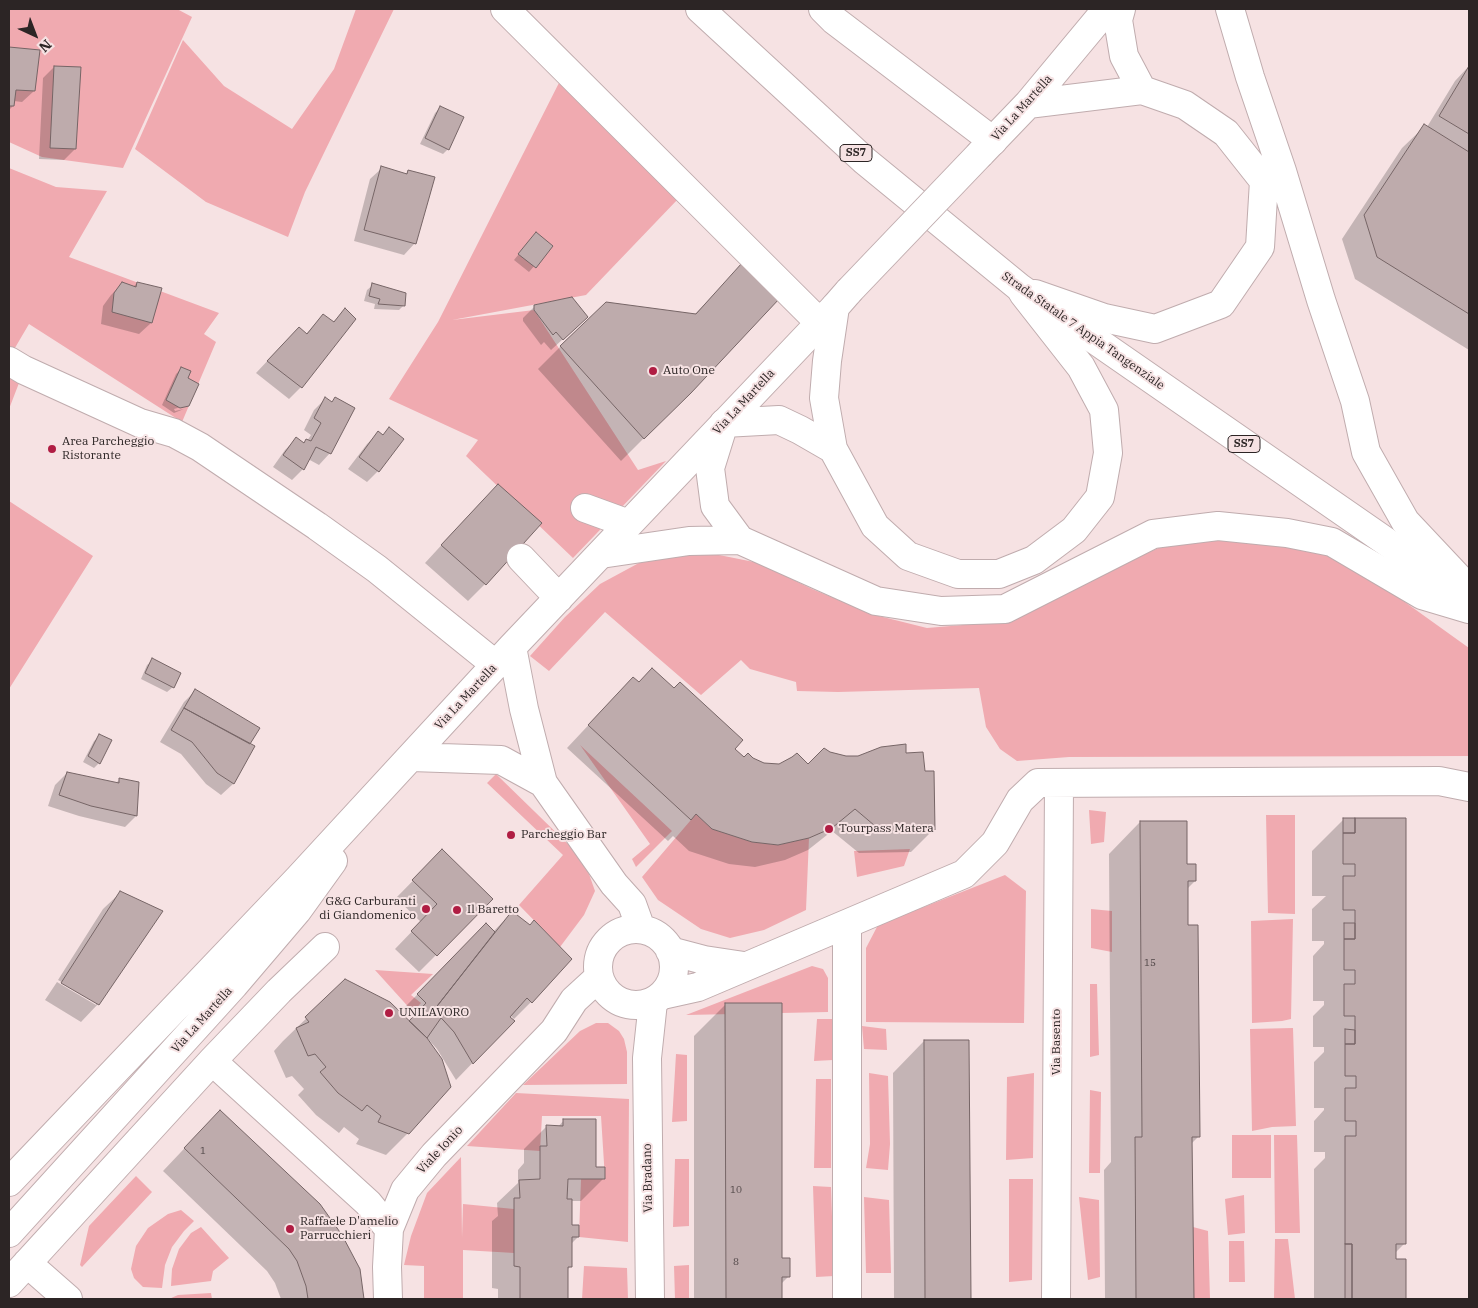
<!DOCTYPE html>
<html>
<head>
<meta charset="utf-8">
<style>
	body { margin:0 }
	#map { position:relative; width:1478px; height:1308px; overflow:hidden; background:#f6e2e3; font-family:"IBM Plex Serif",serif }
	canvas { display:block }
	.frame { position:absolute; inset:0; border:10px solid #2c2525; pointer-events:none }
	.north { position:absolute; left:10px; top:10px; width:50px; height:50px; -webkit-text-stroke:4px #f6e2e3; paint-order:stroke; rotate:137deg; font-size:14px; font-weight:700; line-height:20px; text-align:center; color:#2c2525 }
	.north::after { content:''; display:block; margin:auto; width:18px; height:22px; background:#2c2525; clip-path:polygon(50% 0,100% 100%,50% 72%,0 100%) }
</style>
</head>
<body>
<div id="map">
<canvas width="1478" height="1308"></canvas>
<div class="frame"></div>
<div class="north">N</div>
</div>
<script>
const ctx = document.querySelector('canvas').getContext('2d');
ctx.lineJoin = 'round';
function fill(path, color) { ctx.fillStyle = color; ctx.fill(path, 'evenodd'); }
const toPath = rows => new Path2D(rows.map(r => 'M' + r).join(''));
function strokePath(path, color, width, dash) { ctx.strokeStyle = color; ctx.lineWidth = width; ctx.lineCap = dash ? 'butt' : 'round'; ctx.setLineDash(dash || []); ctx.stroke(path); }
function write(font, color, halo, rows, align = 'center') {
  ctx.font = font + ' "IBM Plex Serif",serif'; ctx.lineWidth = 4; ctx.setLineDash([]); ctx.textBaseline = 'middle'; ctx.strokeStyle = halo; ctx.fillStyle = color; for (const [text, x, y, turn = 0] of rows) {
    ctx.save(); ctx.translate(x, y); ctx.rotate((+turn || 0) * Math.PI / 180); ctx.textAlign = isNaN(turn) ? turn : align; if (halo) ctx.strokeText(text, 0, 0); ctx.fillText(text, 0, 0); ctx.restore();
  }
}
fill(toPath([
	[9,9,177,9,192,17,123,168,42,157,9,142],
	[356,9,394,9,305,192,288,237,206,202,135,149,183,40,224,86,292,129,334,69],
	[566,69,678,199,586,295,452,320,534,310,638,470,666,461,573,558,466,456,478,440,389,399,438,322],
	[9,168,56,187,107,191,69,257,219,313,204,334,216,342,182,422,29,324,9,358],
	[9,378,19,383,9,409],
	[9,501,93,556,9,689],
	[1233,537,1327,553,1377,582,1469,648,1469,756,1069,757,1017,761,1000,749,986,727,979,688,838,692,797,691,796,682,750,669,741,660,701,695,605,612,549,671,530,656,565,617,600,584,650,557,699,551,759,563,812,589,875,615,927,628,975,624,1018,616,1070,592,1118,566,1163,546],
	[580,745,672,831,636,867,632,859,650,844],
	[496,774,573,849,589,874,595,891,584,915,560,947,519,905,563,855,487,783],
	[1089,810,1106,812,1104,842,1091,844],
	[696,814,712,829,752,842,778,845,809,838,806,910,764,930,730,938,701,929,658,900,642,877],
	[1266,815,1295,815,1295,914,1268,913],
	[910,849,904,866,857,877,854,851],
	[1005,875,1026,891,1024,1023,866,1022,866,948,878,925],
	[1091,909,1112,911,1112,952,1091,948],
	[1293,919,1291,1019,1282,1021,1252,1023,1251,921],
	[812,966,823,969,828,978,828,1012,686,1015],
	[375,970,433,974,411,995,421,1003,413,1012],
	[1090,984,1097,984,1099,1055,1090,1057],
	[817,1019,832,1019,833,1060,814,1061],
	[596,1023,608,1023,619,1031,624,1039,627,1052,627,1084,523,1085,580,1031],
	[862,1026,886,1029,887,1050,864,1049],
	[1293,1028,1296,1126,1272,1127,1252,1131,1250,1029],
	[676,1054,687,1055,687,1121,672,1122],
	[869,1073,888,1076,890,1144,888,1170,866,1168,870,1144],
	[1034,1073,1033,1158,1006,1160,1007,1077],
	[816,1079,831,1079,831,1168,814,1168],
	[1090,1090,1101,1092,1100,1173,1089,1173],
	[516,1093,629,1099,628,1242,579,1237,581,1179,605,1179,601,1116,542,1116,540,1151,467,1146],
	[1232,1135,1271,1135,1271,1178,1232,1178],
	[1274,1135,1297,1135,1300,1233,1275,1233],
	[461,1157,462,1238,463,1204,514,1209,514,1253,463,1250,463,1299,424,1299,424,1266,404,1265,411,1236,427,1193],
	[675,1159,689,1159,689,1226,673,1227],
	[136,1176,152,1192,82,1267,80,1265,89,1226],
	[1009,1179,1033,1179,1032,1280,1009,1282],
	[813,1186,831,1187,834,1276,816,1277],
	[1244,1195,1245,1233,1228,1235,1225,1199],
	[864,1197,889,1200,891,1273,866,1273],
	[1079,1197,1099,1200,1100,1277,1088,1280],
	[181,1210,194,1221,184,1231,172,1247,165,1265,162,1288,143,1287,134,1278,131,1269,136,1246,148,1228,168,1214],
	[201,1227,229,1258,213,1271,211,1281,171,1286,172,1269,179,1249,191,1233],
	[1193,1227,1208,1231,1210,1299,1193,1299],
	[1275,1239,1288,1239,1295,1299,1274,1299],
	[1229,1241,1244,1241,1245,1282,1229,1282],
	[689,1265,689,1299,675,1299,674,1266],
	[584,1266,627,1268,628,1299,582,1299],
	[211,1293,212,1299,169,1299,178,1295]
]), '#f0aab0');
fill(toPath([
	[9,48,38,52,34,91,22,102,14,101,13,106,9,110],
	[1469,66,1469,350,1355,279,1342,239,1402,148,1425,126,1427,127,1455,81],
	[54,67,75,149,64,160,39,159,43,78],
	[441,107,448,149,443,154,420,144,435,113],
	[382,168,405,174,408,172,415,243,404,255,354,241,370,179],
	[531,239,551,246,529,272,514,260],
	[742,265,690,392,621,461,538,369,561,346,694,315],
	[137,283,151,323,139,334,101,324,103,306,111,295,122,284,133,287],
	[373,285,404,305,399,310,374,309,375,304,364,301,367,290],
	[535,306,575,328,551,350,544,342,541,345,523,321,523,318],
	[345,310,354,319,301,387,289,399,256,373,287,340,306,334,323,315,333,322],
	[181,369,188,405,174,409,175,411,184,409,174,413,162,405,176,374],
	[325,399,331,403,353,409,330,453,319,465,308,459,303,469,292,480,273,467,285,450,296,439,303,444,307,441,311,435,304,430,314,410],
	[378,433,378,471,367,482,348,469,367,444],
	[481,502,485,584,468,601,425,563],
	[153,660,173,687,167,692,141,679,147,665],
	[195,691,253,747,233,784,221,795,206,784,181,754,160,742,184,702],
	[611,701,733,749,744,758,752,759,764,764,808,765,830,753,846,757,905,755,924,772,934,829,911,852,859,853,832,831,808,850,785,860,755,867,729,864,689,851,673,836,668,841,567,748],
	[100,736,99,763,94,768,83,762,94,741],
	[67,773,115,784,120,779,138,783,136,816,125,827,79,816,48,806,55,785],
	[1344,819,1405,819,1405,1243,1395,1253,1395,1261,1404,1260,1404,1299,1314,1299,1314,1169,1325,1158,1325,1152,1314,1152,1314,1121,1324,1110,1324,1108,1314,1108,1314,1062,1324,1052,1324,1047,1313,1047,1313,1016,1324,1005,1324,1001,1313,1001,1313,956,1324,944,1324,941,1312,941,1312,909,1326,896,1312,896,1312,851],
	[1140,822,1186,865,1195,881,1187,889,1187,926,1198,1137,1191,1144,1193,1299,1105,1299,1104,1170,1111,1162,1109,854],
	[442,851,492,899,419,972,395,949,421,922,396,898],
	[121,892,98,1004,81,1022,45,1000,57,982,96,1005,96,1002,58,980,103,909],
	[512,912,531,1002,514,1019,510,1015,508,1017,513,1021,456,1080,437,1049,428,1039,427,1040,408,1133,386,1155,356,1144,359,1139,344,1127,339,1133,316,1115,298,1095,304,1089,292,1076,286,1078,274,1051,283,1041,346,980,409,1022,415,1015,406,1006,486,925,493,932],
	[726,1004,781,1259,789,1276,781,1284,781,1299,694,1299,694,1036],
	[924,1041,968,1041,969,1299,894,1299,893,1073],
	[564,1120,603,1179,581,1201,571,1201,571,1227,578,1237,571,1244,571,1266,567,1270,566,1299,498,1299,498,1289,492,1288,492,1221,498,1216,497,1203,518,1183,518,1170,524,1163,524,1149,546,1127,558,1127],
	[198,1134,363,1293,363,1299,281,1299,275,1283,267,1271,163,1171]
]), '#0003');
const building = toPath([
	[9,47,40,50,35,91,16,90,14,106,9,106,9,47],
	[54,66,81,67,76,149,50,148,54,66],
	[1469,66,1469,134,1439,116,1469,66],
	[440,106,464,117,449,150,425,138,440,106],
	[1424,124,1469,152,1469,314,1377,257,1364,215,1424,124],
	[381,166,407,174,408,170,435,177,416,244,364,230,381,166],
	[536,232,553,246,536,268,518,254,536,232],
	[742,263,780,298,691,393,644,439,560,346,606,302,696,314,742,263],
	[122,282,136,287,137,282,162,288,152,323,112,312,114,293,122,282],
	[372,283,406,293,405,306,378,304,380,299,369,296,372,283],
	[572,297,588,317,563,340,556,332,553,335,534,310,534,305,572,297],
	[345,308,356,319,302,388,267,361,299,327,307,334,323,314,334,322,345,308],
	[181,367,191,371,188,378,199,384,189,406,180,408,166,400,181,367],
	[325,397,332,402,335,397,355,408,331,454,316,447,304,470,283,455,296,437,304,443,306,439,311,441,321,423,314,418,325,397],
	[389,427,404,439,379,472,359,457,378,431,383,435,389,427],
	[498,484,542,523,486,585,441,545,498,484],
	[152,658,181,673,174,688,145,673,152,658],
	[652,668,674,688,680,682,743,740,735,749,744,757,748,753,753,758,764,763,779,764,792,757,797,753,808,764,824,748,830,752,846,756,858,756,881,747,906,744,906,753,923,752,925,771,934,771,935,830,881,831,855,809,832,828,809,838,778,845,752,842,712,829,696,814,691,820,588,725,633,677,639,682,652,668],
	[195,689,260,728,250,744,184,708,195,689],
	[184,708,255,746,234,784,217,773,192,742,171,730,184,708],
	[99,734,112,740,100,764,88,756,99,734],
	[67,772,119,783,119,778,139,782,137,816,91,806,59,795,67,772],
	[1343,818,1355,818,1355,833,1343,833,1343,818],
	[1355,818,1406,818,1406,1244,1396,1244,1396,1259,1406,1259,1406,1299,1352,1299,1352,1244,1345,1244,1345,1136,1356,1136,1356,1121,1345,1121,1345,1088,1356,1088,1356,1076,1345,1076,1345,1044,1355,1044,1355,1016,1344,1016,1344,984,1355,984,1355,970,1344,970,1344,939,1355,939,1355,910,1343,910,1343,876,1355,876,1355,864,1343,864,1343,833,1355,833,1355,818],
	[1140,821,1187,821,1187,864,1196,864,1196,881,1188,881,1188,925,1198,925,1200,1137,1192,1137,1194,1299,1136,1299,1135,1137,1142,1137,1140,821],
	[442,849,493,899,437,956,411,931,437,904,412,880,442,849],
	[120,891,163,911,99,1005,61,983,120,891],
	[512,911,530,925,534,920,572,959,532,1003,527,998,510,1017,515,1021,473,1064,454,1032,434,1010,512,911],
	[486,923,495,932,434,1010,441,1018,427,1038,409,1021,426,1003,417,994,486,923],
	[1344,923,1355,923,1355,939,1344,939,1344,923],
	[345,979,390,1002,427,1038,442,1059,451,1087,409,1134,378,1122,381,1116,367,1105,362,1111,338,1093,320,1072,326,1067,315,1054,308,1056,296,1028,309,1022,305,1017,345,979],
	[725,1003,782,1003,782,1258,790,1258,790,1277,782,1277,782,1299,726,1299,725,1003],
	[1345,1029,1355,1030,1355,1044,1345,1044,1345,1029],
	[924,1040,969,1040,971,1299,925,1299,924,1040],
	[220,1110,320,1204,342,1235,360,1269,364,1299,308,1299,306,1286,297,1261,289,1249,184,1148,220,1110],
	[563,1119,596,1119,596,1167,605,1167,605,1179,568,1179,567,1199,572,1199,572,1225,579,1225,579,1237,572,1237,572,1267,568,1267,568,1299,520,1299,520,1267,514,1266,514,1198,520,1198,519,1180,540,1179,540,1146,547,1146,546,1125,563,1126,563,1119],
	[1345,1244,1352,1244,1352,1299,1345,1299,1345,1244]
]);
fill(building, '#beabac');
strokePath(building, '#766566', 1);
const street = toPath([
	[505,9,819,322],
	[823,9,834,20,993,141],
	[9,361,24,370,140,423,174,433,200,447,317,526,377,569,496,665],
	[585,508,629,524],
	[521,558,559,598],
	[512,647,524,709,543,783,614,884,632,904,641,929],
	[411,757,501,760,543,783],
	[847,924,847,1299],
	'598 967a38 38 0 1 1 76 0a38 38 0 1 1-76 0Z',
	[670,951,704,960,744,966],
	[662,995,698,987,964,874,995,843,1020,800,1038,783,1439,781,1469,787],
	[212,1061,368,1203,389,1229],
	[9,1182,298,879,512,647,835,307],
	[9,1233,234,985,297,911,333,861],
	[27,1263,68,1299],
	[9,1283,212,1061,279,991,325,947],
	[388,1299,387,1267,389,1229,405,1190,434,1155,554,1031,574,1000,598,978],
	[650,1299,647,1058,653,1002],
	[1056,1299,1059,784]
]);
const secondary = toPath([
	[1121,9,1118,20,1124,56,1142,90],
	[1230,9,1250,77,1282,171,1321,300,1355,401,1366,452,1405,521,1469,589],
	[1028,104,1142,90,1185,105,1226,133,1264,181,1260,247,1221,304,1155,329,1104,318,1035,294],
	[980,154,1028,104,1107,9],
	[833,449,824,398,827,361,835,307,849,291],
	[740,540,715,506,710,468,724,423,779,420,800,430,833,449,875,526,908,556,958,574,999,574,1034,560,1074,530,1100,497,1108,453,1104,410,1081,367,1023,293],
	[601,554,689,541,740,540,876,601,941,611,1005,609,1153,534,1218,526,1287,533,1332,542,1422,595,1469,609]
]);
const highway = toPath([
	[700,9,865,161,1020,288,1469,599]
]);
strokePath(street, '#c0acae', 30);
strokePath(secondary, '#c0acae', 30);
strokePath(highway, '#c0acae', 30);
strokePath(street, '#fff', 28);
strokePath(secondary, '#fff', 28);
strokePath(highway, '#fff', 28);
const secondaryBridge = toPath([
	[849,291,980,154]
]);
strokePath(secondaryBridge, '#c0acae', 30, []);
strokePath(secondaryBridge, '#fff', 28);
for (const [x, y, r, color] of [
	[653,371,5,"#b01d43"],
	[52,449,5,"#b01d43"],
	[829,829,5,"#b01d43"],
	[511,835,5,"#b01d43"],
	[426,909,5,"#b01d43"],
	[457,910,5,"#b01d43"],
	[389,1013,5,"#b01d43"],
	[290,1229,5,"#b01d43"]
]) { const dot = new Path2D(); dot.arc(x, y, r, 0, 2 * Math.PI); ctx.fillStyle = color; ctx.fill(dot); strokePath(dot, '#f6e2e3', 2); }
write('10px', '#504647', null, [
	["15",1150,963],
	["1",203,1151],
	["10",736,1190],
	["8",736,1262]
]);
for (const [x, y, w] of [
	[856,153,32],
	[1244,444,32]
]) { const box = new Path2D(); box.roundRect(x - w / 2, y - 8.5, w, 17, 4); ctx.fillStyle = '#f6e2e3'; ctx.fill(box); strokePath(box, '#2c2525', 1); }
write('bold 11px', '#2c2525', null, [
	["SS7",856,153],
	["SS7",1244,444]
]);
write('12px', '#2c2525', '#f6e2e3', [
	["Via La Martella",1022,108,-48],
	["Strada Statale 7 Appia Tangenziale",1083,331,35],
	["Via La Martella",744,402,-47],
	["Via La Martella",466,697,-47],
	["Via La Martella",202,1020,-48],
	["Via Basento",1057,1042,-90],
	["Viale Ionio",440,1150,-47],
	["Via Bradano",648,1178,-91]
]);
write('12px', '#2c2525', '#f6e2e3', [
	["Auto One",663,371],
	["Area Parcheggio",62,442],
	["Ristorante",62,456],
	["Tourpass Matera",839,829],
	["Parcheggio Bar",521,835],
	["G&G Carburanti",416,902,"right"],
	["di Giandomenico",416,916,"right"],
	["Il Baretto",467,910],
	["UNILAVORO",399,1013],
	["Raffaele D'amelio",300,1222],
	["Parrucchieri",300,1236]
], 'left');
</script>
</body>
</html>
